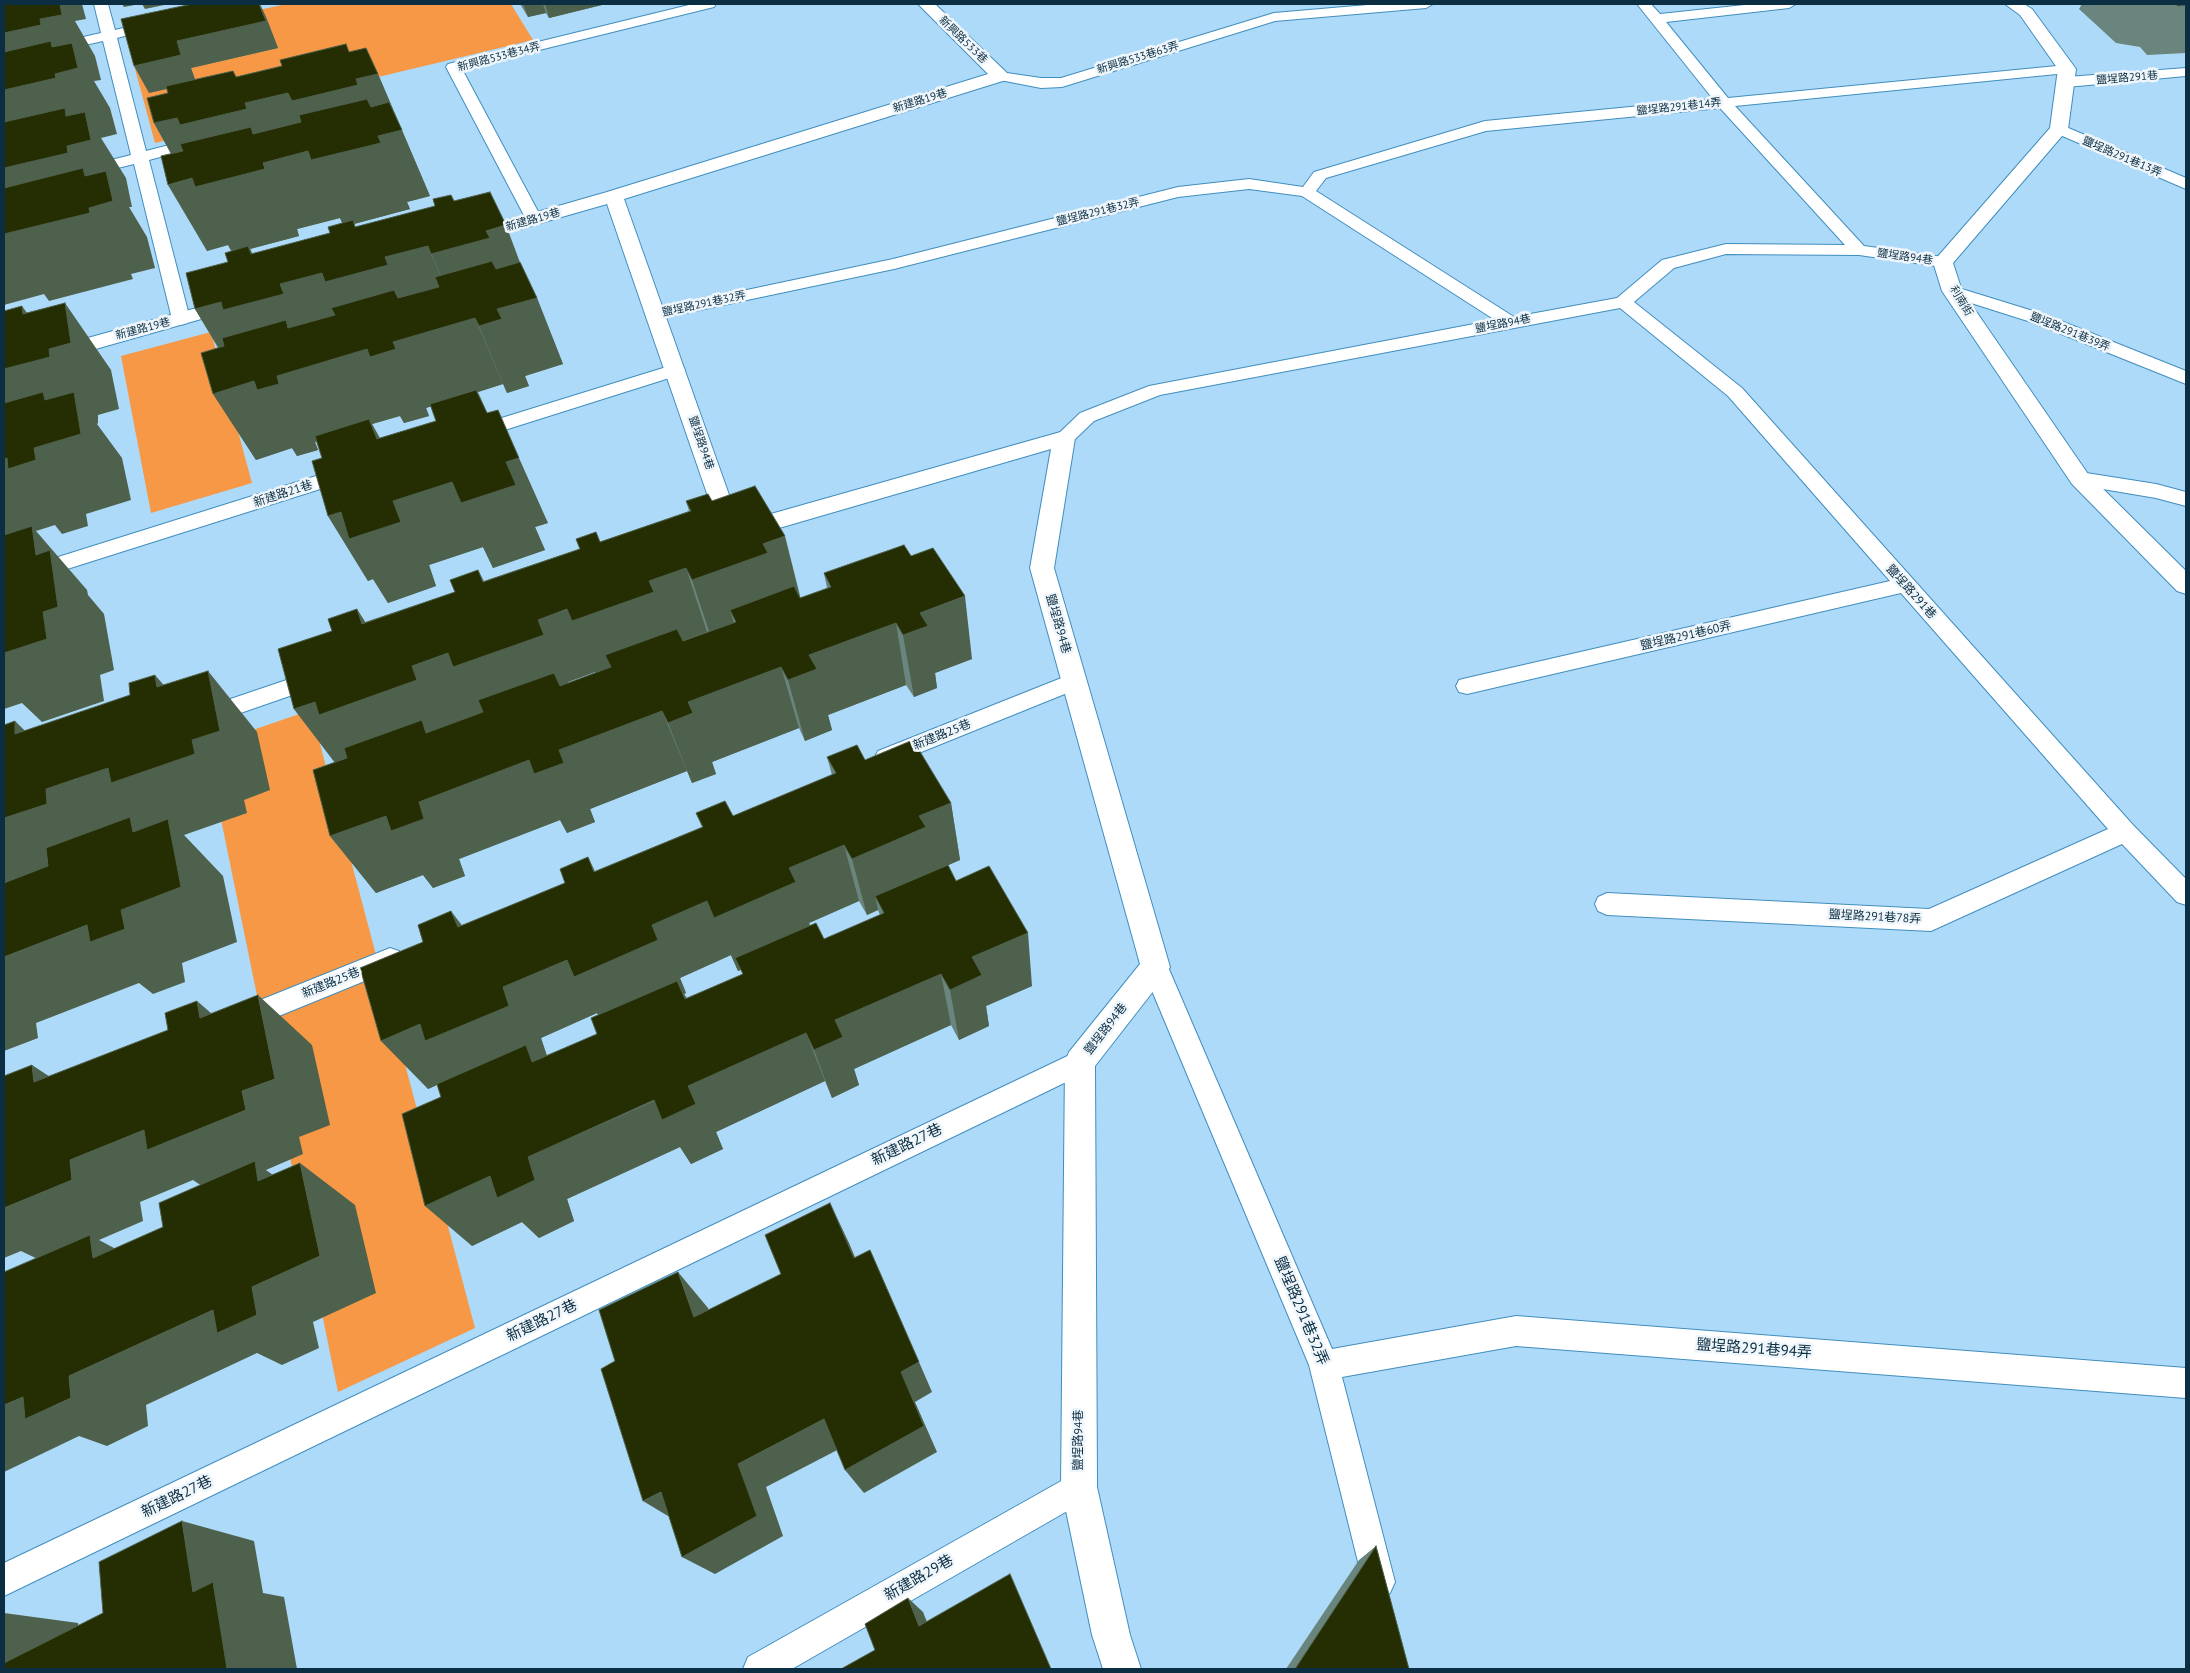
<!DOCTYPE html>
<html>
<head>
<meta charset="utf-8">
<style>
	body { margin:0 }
	#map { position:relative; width:2190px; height:1673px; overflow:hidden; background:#aedafa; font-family:"PT Sans",sans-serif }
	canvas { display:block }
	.frame { position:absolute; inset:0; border:5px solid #0c2e42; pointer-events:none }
</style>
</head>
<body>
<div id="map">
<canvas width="2190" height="1673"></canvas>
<div class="frame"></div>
</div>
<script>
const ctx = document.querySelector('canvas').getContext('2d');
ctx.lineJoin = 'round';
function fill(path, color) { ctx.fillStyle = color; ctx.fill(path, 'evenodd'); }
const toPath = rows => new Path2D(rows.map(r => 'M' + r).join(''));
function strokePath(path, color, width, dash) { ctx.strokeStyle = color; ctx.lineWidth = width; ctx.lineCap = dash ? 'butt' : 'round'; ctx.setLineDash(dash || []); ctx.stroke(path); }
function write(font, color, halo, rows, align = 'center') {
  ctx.font = font + ' "PT Sans","Noto Sans TC",sans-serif'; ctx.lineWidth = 5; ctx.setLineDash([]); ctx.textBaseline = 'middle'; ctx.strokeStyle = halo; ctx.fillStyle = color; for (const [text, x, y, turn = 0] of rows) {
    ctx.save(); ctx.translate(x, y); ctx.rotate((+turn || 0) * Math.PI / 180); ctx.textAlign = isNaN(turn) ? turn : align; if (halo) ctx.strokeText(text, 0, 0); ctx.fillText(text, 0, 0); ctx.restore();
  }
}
fill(toPath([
	[286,4,511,4,533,40,353,83,358,94,155,143,127,39],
	[211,332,252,483,151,513,121,356],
	[311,710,475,1328,338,1392,206,746]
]), '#f69845');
const service = toPath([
	[94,4,108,4,115,30,123,28,130,32,128,35,117,38,146,151,200,137,208,142,206,145,149,160,190,319,187,323,181,325,175,323,172,319,134,164,85,176,77,171,79,168,131,155,103,41,4,63,4,55,101,33,94,4],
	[693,4,716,4,714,7,462,69,542,219,540,223,534,224,528,223,446,67,448,64,693,4],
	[1379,4,1433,4,1426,8,1275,21,1062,87,1041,88,1000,80,993,76,1000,72,1041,78,1061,78,1274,13,1379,4],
	[1637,4,1651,4,1660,14,1754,4,1796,4,1789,8,1666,22,1728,98,2067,65,2074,69,2067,73,1735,106,1864,246,1943,257,1949,258,1952,262,1949,266,1943,267,1859,255,1726,254,1674,268,1634,302,1742,388,2133,825,2186,879,2186,905,2177,902,2122,844,1931,931,1607,915,1598,911,1595,904,1598,897,1607,893,1929,909,2108,829,1901,593,1467,694,1459,692,1456,686,1459,680,1467,678,1890,581,1728,396,1620,308,1160,395,1094,421,1071,443,1064,444,1057,443,1054,438,1080,413,1149,386,1495,320,1302,196,1249,189,1178,197,894,269,657,319,651,318,648,314,651,310,657,309,893,259,1178,187,1249,179,1303,187,1314,172,1485,121,1713,99,1637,4],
	[1720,108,1845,245,1726,244,1662,260,1617,298,1514,317,1316,191,1326,178,1486,131,1720,108],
	[2186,68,2186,76,2067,87,2059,82,2067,77,2186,68],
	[2059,124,2186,178,2186,189,2053,132,2051,129,2053,126,2059,124],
	[1952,286,2046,315,2186,371,2186,384,2034,323,1946,295,1943,291,1946,287,1952,286],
	[676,364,682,366,685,370,682,374,473,440,466,439,463,434,466,429,676,364],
	[348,466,355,468,358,473,355,478,4,589,4,574,348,466],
	[2080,472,2156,484,2186,492,2186,506,2156,498,2073,484,2070,479,2073,474,2080,472],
	[319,669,327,671,330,677,327,683,206,725,198,722,195,716,198,710,319,669],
	[1074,673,1082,675,1085,681,1082,687,894,763,886,766,878,763,875,757,878,751,1074,673],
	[390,948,399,951,403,959,399,967,242,1031,233,1027,229,1019,233,1011,390,948],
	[1155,956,1164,959,1168,967,1332,1349,1516,1316,2186,1368,2186,1398,1516,1346,1342,1377,1395,1582,1390,1593,1379,1598,1368,1593,1363,1582,1309,1365,1142,967,1146,959,1155,956],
	[1080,1050,1089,1053,1093,1062,1089,1071,4,1596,4,1563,1080,1050],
	[1079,1471,1090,1476,1095,1487,1090,1498,792,1669,743,1669,748,1657,1079,1471]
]);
const minor = toPath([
	[918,4,935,4,1006,72,1009,76,1006,80,624,199,739,523,1064,431,1072,433,1075,438,1054,568,1170,967,1165,976,1095,1066,1097,1487,1130,1635,1141,1669,1103,1669,1092,1635,1061,1487,1065,1062,1069,1052,1140,964,1030,568,1051,449,731,542,723,540,607,204,471,243,464,241,461,237,464,233,607,192,988,74,918,4],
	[2005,4,2024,4,2032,9,2076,69,2068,129,1953,263,1962,291,2088,474,2186,571,2186,594,2177,591,2072,484,1942,291,1933,262,2050,128,2058,69,2020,15,2005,4],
	[233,298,240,300,243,304,240,308,4,375,4,361,233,298]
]);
strokePath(service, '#408ebe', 2);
strokePath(minor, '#408ebe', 2);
fill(service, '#fff');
fill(minor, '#fff');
fill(toPath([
	[520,4,606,4,549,18,546,13,528,17],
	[2082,4,2186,4,2186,53,2147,55,2140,47,2116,43,2079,9],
	[266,17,278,48,191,68,195,80,233,71,236,77,349,52,378,74,430,196,407,202,410,209,354,224,356,227,454,201,521,265,537,298,563,364,525,376,529,386,507,393,503,384,478,392,487,413,548,523,535,527,545,550,493,568,483,547,429,565,436,586,388,603,373,579,368,581,328,516,322,458,316,441,315,442,318,450,297,456,292,448,256,460,213,394,218,348,195,309,228,262,231,251,228,245,207,251,171,154,154,123,168,93,167,89,149,93],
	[340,218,342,223,330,233,252,254,250,249,299,236,297,229],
	[431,406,436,421,380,438,372,424,400,416,404,423,429,416,426,408],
	[686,501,712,501,800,598,827,588,824,573,972,659,935,673,937,688,914,697,906,685,828,715,832,730,805,741,799,728,712,762,716,774,692,783,687,771,590,809,595,822,567,833,560,820,459,859,465,876,433,888,423,875,376,893,330,836,335,763,294,709,365,622,455,592,478,570,484,581,600,542,689,511],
	[707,632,708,632,683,641],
	[595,672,595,673,568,683,568,682],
	[827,757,865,760,951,803,960,860,942,868,956,881,1032,986,986,1006,989,1026,959,1040,951,1025,854,1069,859,1085,832,1098,825,1081,716,1132,723,1149,691,1164,680,1147,567,1199,574,1221,539,1238,522,1222,472,1246,441,1097,437,1085,428,1089,423,942,565,883,588,857,595,871,702,827,696,813,733,816,832,775],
	[859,901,867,915,878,910,880,915,824,939,810,925,809,923],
	[731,955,738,971,741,970,743,974,687,998,684,994,686,993,680,978],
	[597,1013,598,1015,597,1034,538,1059,547,1056,541,1038],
	[1376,1546,1409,1669,1286,1669,1359,1560]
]), '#6a847e');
fill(toPath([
	[4,4,82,4,86,19,75,21,95,56,101,80,94,81,110,108,117,134,101,138,126,178,132,207,129,207,147,237,155,268,131,274,133,279,49,301,44,294,4,305],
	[122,4,140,4,124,7],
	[142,4,169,4,145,9],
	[259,4,260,4,266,17,278,48,191,68,196,82,149,93,134,66,177,41],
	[523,4,543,4,546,13,528,17],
	[545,4,606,4,549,18],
	[233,71,249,102,378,74,430,196,407,202,410,209,354,224,375,268,385,257,428,246,457,313,475,318,503,384,478,392,508,461,519,458,548,523,535,527,545,550,493,568,483,547,429,565,436,586,388,603,373,579,368,581,328,516,341,512,393,501,377,439,371,425,315,442,318,450,297,456,292,448,256,460,213,394,254,381,279,384,236,376,195,309,221,302,233,253,228,245,207,251,168,185,186,180,154,123,236,77],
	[340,218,344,226,280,284,276,296,250,249,299,236,297,229],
	[478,392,506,462,405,485,372,424,400,416,404,423,429,416,426,408],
	[506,225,531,292,537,298,563,364,525,376,529,386,507,393,479,326,498,310,460,320,431,254,486,231],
	[65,303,111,370,119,409,98,415,98,423,97,424,122,458,131,500,86,514,88,526,62,534,55,525,36,531,87,590,88,595,104,614,114,670,100,675,104,701,42,722,22,703,4,709,4,369,23,314,22,306,52,348],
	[785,536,801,600,736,622,730,610,737,635,713,643,692,580,763,544],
	[686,568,707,632,673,644,615,678,600,684,595,672,568,682,574,697,662,711,687,771,590,809,595,822,567,833,560,820,459,859,465,876,433,888,423,875,376,893,330,836,340,769,294,709,362,624,357,609,397,672,538,620],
	[965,596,972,659,935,673,937,688,914,697,903,635,920,613],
	[896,623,906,685,828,715,832,730,805,741,788,680,809,655],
	[781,667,799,728,712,762,716,774,692,783,668,723,688,702],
	[208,671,257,732,270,790,244,800,247,813,184,835,223,876,237,942,182,963,185,982,153,994,139,983,36,1023,38,1038,4,1051,4,957,87,925,125,929,4,883,4,818,15,734,15,721,75,780,157,687,155,675,207,735],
	[951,803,960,860,875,896,878,910,867,915,852,859,919,816],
	[844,845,859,901,809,923,814,937,738,971,731,955,680,978,686,993,684,994,704,1031,607,1028,597,1013,541,1038,547,1056,538,1059,564,1093,457,1076,428,1089,381,1041,503,987,652,925,707,901,789,868],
	[451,911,492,965,458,927],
	[1028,933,1032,986,986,1006,989,1026,959,1040,950,990,972,957],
	[941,974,951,1025,854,1069,859,1085,832,1098,814,1050,835,1020],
	[258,995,312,1045,330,1125,299,1137,303,1154,266,1170,308,1200,300,1163,355,1205,376,1293,313,1322,319,1348,282,1365,257,1353,146,1405,148,1426,107,1446,79,1436,4,1472,4,1405,23,1397,52,1407,71,1398,69,1376,213,1310,238,1323,257,1315,252,1287,320,1256,312,1219,258,1181,257,1174,212,1193,193,1180,140,1202,143,1221,99,1240,161,1273,164,1295,93,1258,91,1244,46,1263,21,1251,4,1258,4,1208,72,1180,70,1160,144,1130,164,1143,246,1110,242,1091,275,1079],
	[197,1001,255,1051,200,1018],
	[806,1033,825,1081,716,1132,723,1149,691,1164,680,1147,567,1199,574,1221,539,1238,522,1222,472,1246,425,1206,528,1157,688,1086],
	[32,1065,103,1112,34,1082],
	[830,1203,849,1243,871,1295,854,1258],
	[678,1272,708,1308,724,1351,694,1317],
	[919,1362,932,1392,915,1402,937,1452,864,1493,845,1470,901,1372],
	[824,1419,845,1446,766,1487,783,1536,715,1574,682,1557,738,1464],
	[661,1492,678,1522,643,1501],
	[182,1521,254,1541,263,1593,284,1597,297,1669,227,1669,193,1592],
	[908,1598,923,1612,933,1637,919,1626],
	[4,1613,78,1623,83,1669,4,1669]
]), '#4e614c');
const building = toPath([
	[4,4,60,4,62,15,40,19,41,25,4,33,4,4],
	[192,4,259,4,266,21,177,41,181,55,134,66,121,19,192,4],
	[2175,4,2186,4,2186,5,2178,6,2175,4],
	[51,41,52,47,72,43,78,68,55,74,56,78,4,90,4,52,51,41],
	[346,44,349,52,366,48,378,74,356,79,358,85,292,101,288,93,245,103,247,109,180,125,177,118,154,123,147,98,168,93,166,86,233,71,236,77,282,66,280,60,346,44],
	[367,99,371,107,389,102,402,130,378,136,381,143,311,160,308,151,263,163,265,169,195,187,192,178,168,185,161,156,183,151,180,144,251,127,253,134,301,122,299,115,367,99],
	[65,108,66,116,85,112,91,140,67,146,68,153,4,168,4,122,65,108],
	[83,168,85,176,106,171,113,201,89,208,90,213,4,234,4,188,83,168],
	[490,192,506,225,486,231,490,238,431,254,428,246,385,257,388,265,325,282,322,273,280,284,284,294,223,310,221,302,195,309,186,273,228,262,225,253,248,246,251,254,330,233,328,227,353,220,355,227,435,206,433,199,451,195,454,201,490,192],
	[492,261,496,269,520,262,537,298,497,309,502,319,479,326,475,318,393,342,396,349,370,357,367,349,277,376,279,384,257,390,254,381,213,394,201,353,224,346,222,338,286,320,288,328,335,315,331,308,394,290,398,298,439,287,435,277,492,261],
	[65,303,71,343,49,349,50,357,4,369,4,311,22,306,23,314,65,303],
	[476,390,487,413,498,410,519,458,506,462,516,485,461,503,452,482,393,501,401,522,349,539,341,512,328,516,312,461,322,458,315,436,369,419,377,439,436,421,430,404,476,390],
	[43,392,45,400,74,392,81,434,34,448,36,460,8,469,7,458,4,459,4,403,43,392],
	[755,486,785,536,763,544,768,553,692,580,686,568,649,581,654,592,572,621,567,609,538,620,544,635,453,667,448,653,412,666,417,680,319,715,315,702,294,709,278,649,332,631,328,619,357,609,362,624,455,592,450,580,478,570,483,582,580,549,576,539,596,532,600,542,691,511,686,501,708,494,712,501,755,486],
	[32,526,36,555,50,550,58,607,43,612,47,639,4,653,4,535,32,526],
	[904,545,911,556,933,548,965,596,920,613,928,626,903,635,896,623,809,655,817,669,788,680,781,667,688,702,693,713,668,723,662,711,559,750,564,763,534,774,529,760,419,802,424,819,391,831,386,816,330,836,313,770,347,758,344,748,422,720,426,733,483,712,478,700,554,673,560,686,611,667,605,655,677,629,683,641,736,622,730,610,794,586,800,598,831,587,824,573,904,545],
	[208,671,220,731,192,740,195,754,111,783,108,768,46,789,47,804,4,818,4,725,15,721,15,734,130,695,129,683,155,675,157,687,208,671],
	[913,740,951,803,919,816,926,827,852,859,844,845,789,868,796,882,714,918,707,901,652,925,658,940,574,977,567,960,503,987,509,1006,425,1041,420,1024,381,1041,360,968,423,942,418,925,451,911,458,927,565,883,560,869,588,857,594,872,703,827,696,813,725,801,733,816,836,773,827,757,857,745,865,760,913,740],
	[130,817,133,832,168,819,181,887,121,910,125,929,90,942,87,925,4,957,4,883,48,866,46,848,130,817],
	[948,865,956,881,989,866,1028,933,972,957,982,975,950,990,941,974,835,1020,843,1037,814,1050,806,1033,688,1086,696,1104,662,1120,654,1100,528,1157,535,1180,497,1198,490,1176,425,1206,402,1114,441,1097,437,1084,526,1045,532,1062,597,1034,591,1018,677,981,685,999,743,974,735,958,816,923,824,939,884,913,875,896,948,865],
	[258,995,275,1079,242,1091,246,1110,147,1150,144,1130,70,1160,72,1180,4,1208,4,1076,32,1065,34,1082,168,1030,165,1013,197,1001,200,1018,258,995],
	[255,1161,258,1181,300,1163,320,1256,252,1287,257,1315,217,1333,213,1310,69,1376,71,1398,25,1419,23,1397,4,1405,4,1272,90,1235,93,1258,163,1227,159,1203,255,1161],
	[830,1203,854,1258,870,1250,919,1362,901,1372,924,1426,845,1470,824,1419,738,1464,757,1516,682,1557,661,1492,643,1501,601,1369,615,1361,599,1310,678,1272,694,1317,781,1274,765,1235,830,1203],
	[182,1521,193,1592,213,1582,227,1669,4,1669,4,1663,103,1613,99,1562,182,1521],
	[1376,1546,1409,1669,1295,1669,1376,1546],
	[1010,1574,1051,1669,841,1669,875,1650,865,1624,908,1598,919,1626,1010,1574]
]);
fill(building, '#252d02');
strokePath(building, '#4e614c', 1);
write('11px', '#0c2e42', '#eff6fb', [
	["新興路533巷",963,40,44],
	["新興路533巷34弄",499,57,-15],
	["新興路533巷63弄",1138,58,-17],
	["鹽埕路291巷",2127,78,-5],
	["新建路19巷",920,101,-17],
	["鹽埕路291巷14弄",1679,107,-6],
	["鹽埕路291巷13弄",2122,157,23],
	["鹽埕路291巷32弄",1098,212,-14],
	["新建路19巷",533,220,-16],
	["鹽埕路94巷",1905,257,8],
	["利南街",1961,301,59],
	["鹽埕路291巷32弄",704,304,-12],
	["鹽埕路94巷",1503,324,-11],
	["新建路19巷",143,329,-15],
	["鹽埕路291巷39弄",2070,332,22],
	["鹽埕路94巷",701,443,71]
]);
write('12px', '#0c2e42', '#eff6fb', [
	["新建路21巷",283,494,-18],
	["鹽埕路291巷",1911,592,48],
	["鹽埕路94巷",1058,624,74],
	["鹽埕路291巷60弄",1686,636,-13],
	["新建路25巷",942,735,-22],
	["鹽埕路291巷78弄",1875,917,3],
	["新建路25巷",331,983,-22],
	["鹽埕路94巷",1106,1029,-52],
	["鹽埕路94巷",1079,1440,-90]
]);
write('15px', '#0c2e42', '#eff6fb', [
	["新建路27巷",907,1145,-26],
	["鹽埕路291巷32弄",1301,1311,67],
	["新建路27巷",542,1321,-26],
	["鹽埕路291巷94弄",1754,1349,4],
	["新建路27巷",177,1497,-26],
	["新建路29巷",919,1578,-30]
]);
</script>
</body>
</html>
